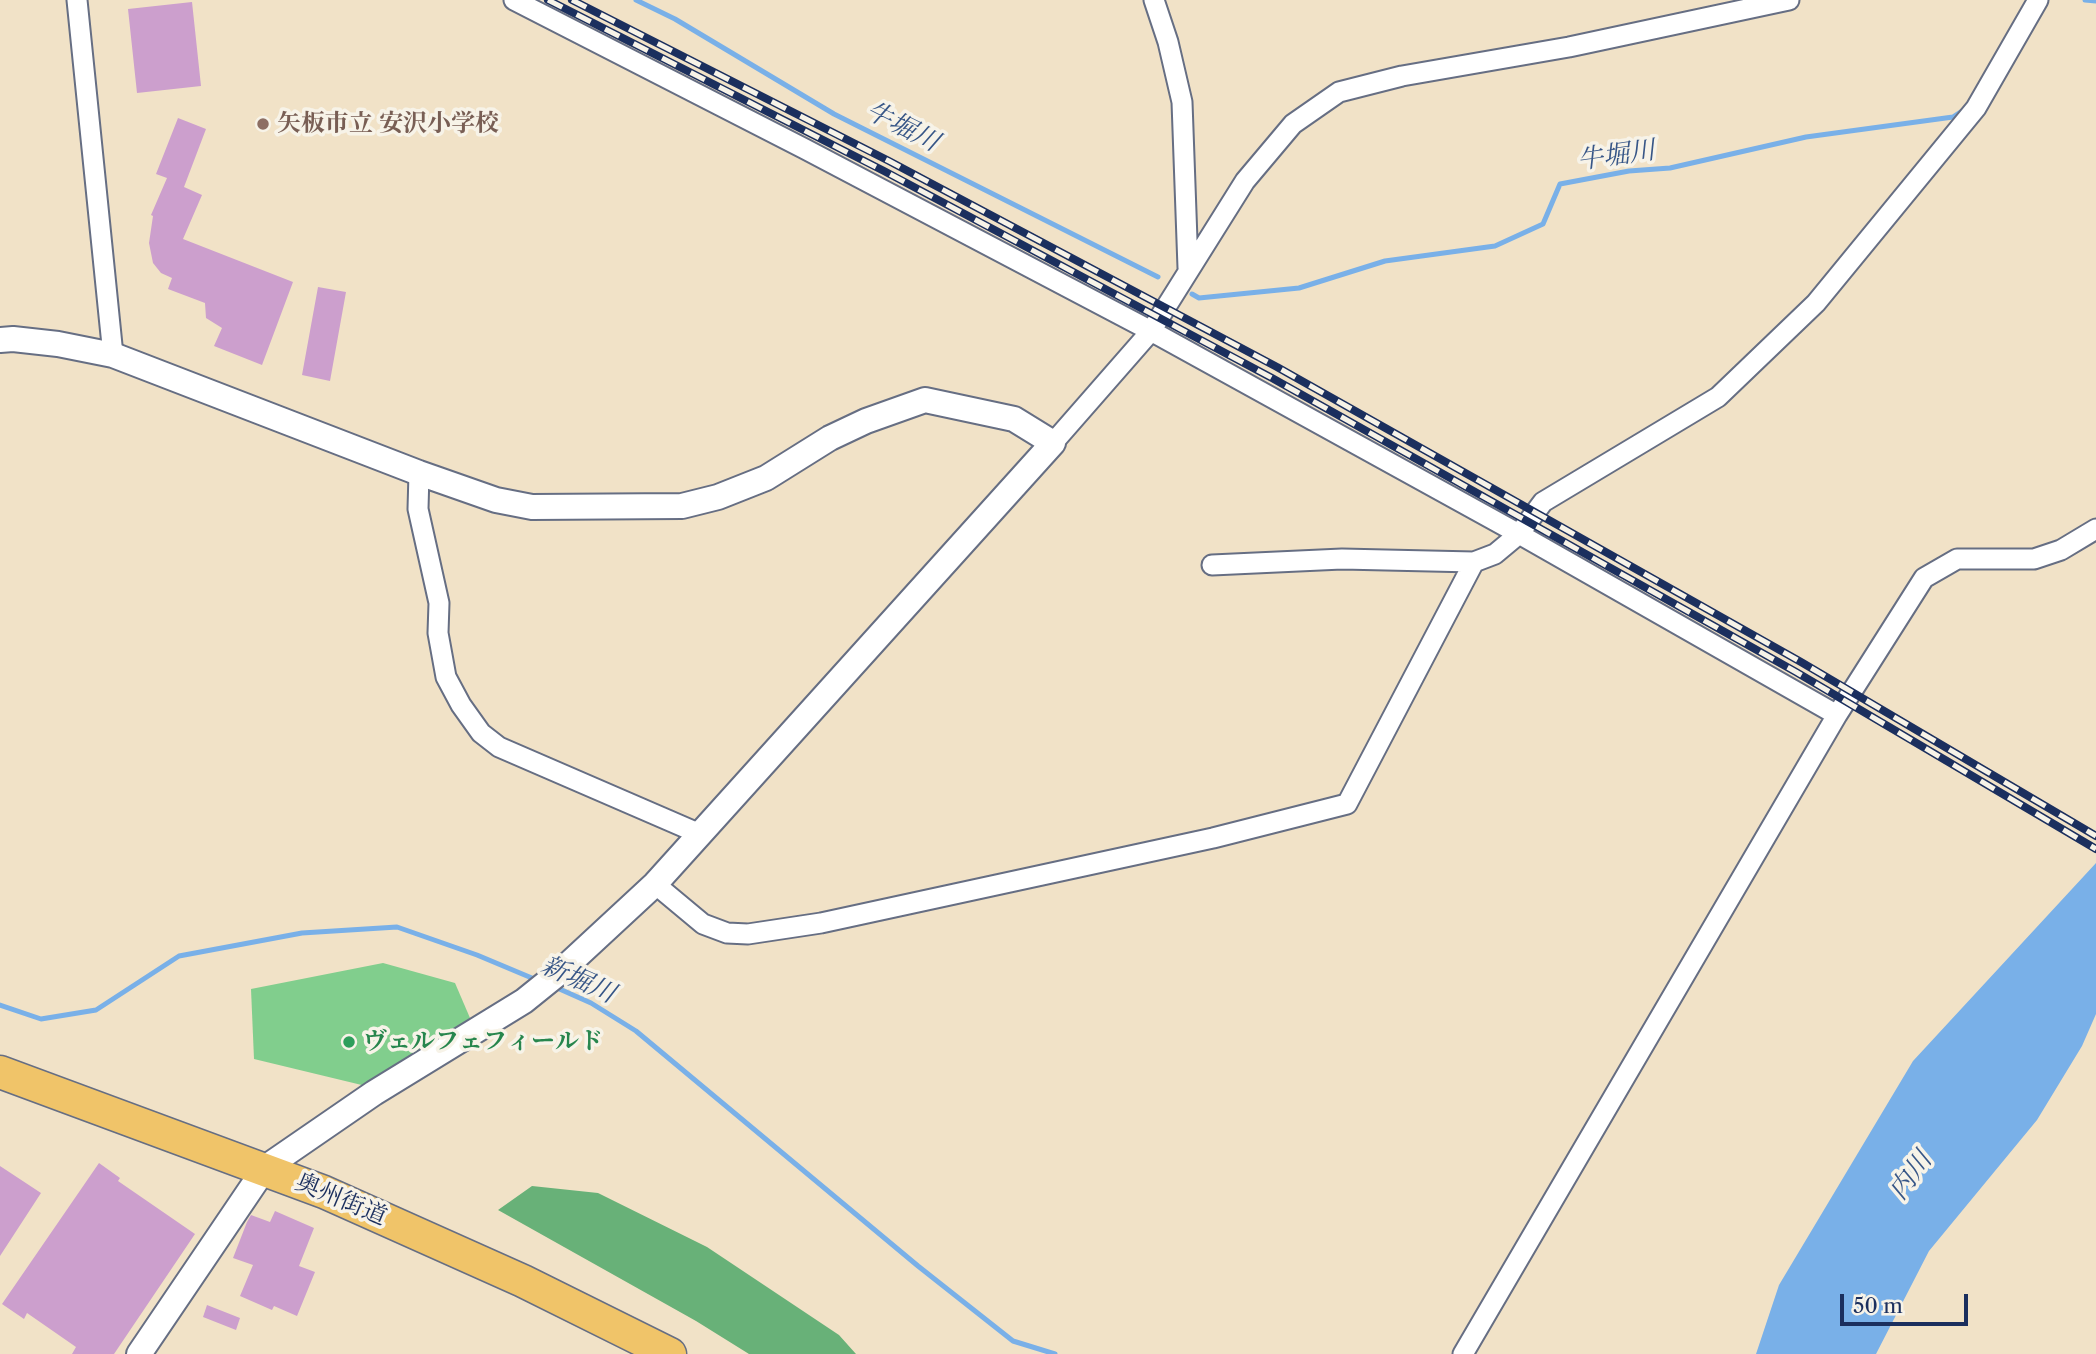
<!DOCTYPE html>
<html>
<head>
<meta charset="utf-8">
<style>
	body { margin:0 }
	#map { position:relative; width:2096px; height:1354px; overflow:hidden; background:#f1e2c7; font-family:"Libre Caslon Text",serif }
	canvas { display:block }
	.scale { position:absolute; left:1840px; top:1294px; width:128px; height:32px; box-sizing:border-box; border:4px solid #1b2f5e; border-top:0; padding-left:9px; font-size:21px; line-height:24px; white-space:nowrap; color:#1b2f5e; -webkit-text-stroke:5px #f7f3e8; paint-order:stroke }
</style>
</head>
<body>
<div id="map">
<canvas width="2096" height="1354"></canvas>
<div class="scale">50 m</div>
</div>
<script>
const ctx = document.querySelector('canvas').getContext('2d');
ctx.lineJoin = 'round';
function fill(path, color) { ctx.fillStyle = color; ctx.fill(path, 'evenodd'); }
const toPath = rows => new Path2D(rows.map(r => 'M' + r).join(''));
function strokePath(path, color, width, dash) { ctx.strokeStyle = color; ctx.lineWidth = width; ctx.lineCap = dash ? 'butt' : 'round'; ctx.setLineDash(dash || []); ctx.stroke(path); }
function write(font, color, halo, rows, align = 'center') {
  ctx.font = font + ' "Libre Caslon Text","Noto Serif JP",serif'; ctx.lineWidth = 7; ctx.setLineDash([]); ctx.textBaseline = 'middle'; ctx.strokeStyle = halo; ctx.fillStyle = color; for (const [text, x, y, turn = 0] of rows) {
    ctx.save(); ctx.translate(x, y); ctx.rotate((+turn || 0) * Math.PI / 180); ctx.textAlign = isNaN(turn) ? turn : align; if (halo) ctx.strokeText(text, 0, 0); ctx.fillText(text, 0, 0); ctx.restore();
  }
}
fill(toPath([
	[383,963,455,983,473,1025,370,1087,254,1059,251,989]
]), '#81ce8d');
fill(toPath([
	[532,1186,598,1193,707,1247,839,1335,856,1354,749,1354,696,1321,498,1210]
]), '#68b178');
fill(toPath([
	[2096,863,2096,1014,2082,1046,2037,1120,1929,1251,1876,1354,1756,1354,1779,1285,1913,1061]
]), '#79b0e8');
strokePath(toPath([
	[636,0,675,19,834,114,1158,277],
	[2085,0,2096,1],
	[1192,294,1199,298,1299,288,1385,261,1495,246,1543,224,1560,184,1629,171,1670,168,1806,137,1953,117,1965,109],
	[555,987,591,1003,636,1031,918,1266,1013,1341,1055,1354],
	[0,1005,41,1019,96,1010,179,956,302,933,397,927,477,955,539,981]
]), '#79b0e8', 5);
fill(toPath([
	[192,2,201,86,137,93,128,9],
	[178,118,206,129,184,187,202,195,183,239,293,282,262,365,214,346,222,328,206,318,205,303,168,289,172,278,161,273,153,263,149,243,153,216,151,215,167,178,156,174],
	[318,287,346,292,330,381,302,375],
	[99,1163,120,1178,118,1181,195,1234,114,1354,72,1354,76,1347,27,1313,24,1319,2,1304],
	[0,1166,41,1193,0,1256],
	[275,1211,314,1228,299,1266,315,1272,297,1316,274,1306,272,1310,240,1296,253,1265,233,1258,247,1222,251,1215,270,1222],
	[207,1305,240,1318,236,1330,203,1317]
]), '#cc9fcd');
const minor = toPath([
	[77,0,113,355],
	[514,0,805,149,1151,331,1519,534,1837,715],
	[1154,0,1168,42,1182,102,1188,268],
	[1053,443,1151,331,1245,181,1293,124,1339,92,1402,76,1569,47,1789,0],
	[419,473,418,509,439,603,438,633,446,677,461,705,481,733,499,747,700,834],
	[1212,565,1342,559,1474,562,1495,554,1519,534,1543,502,1718,397,1816,303,1976,108,2038,0],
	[655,884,703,924,727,933,748,934,821,923,1213,838,1347,804,1474,562],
	[1463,1354,1837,715,1924,578,1957,559,2034,559,2061,550,2096,529]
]);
const tertiary = toPath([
	[0,340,13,339,58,344,113,355,419,473,496,500,532,507,682,506,718,497,766,478,830,438,866,421,925,400,1014,419,1053,443,655,884,560,972,524,1001,374,1093,265,1168,139,1354]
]);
const trunk = toPath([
	[0,1072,324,1192,523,1281,670,1354]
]);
strokePath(minor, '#666e83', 23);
strokePath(tertiary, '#666e83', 28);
strokePath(trunk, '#666e83', 35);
strokePath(minor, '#fff', 19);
strokePath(tertiary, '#fff', 24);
strokePath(trunk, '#f0c469', 32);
const rail = toPath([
	[548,0,884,171,1272,378,1796,672,2096,849],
	[572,0,889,161,1277,367,1801,662,2096,836]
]);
strokePath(rail, '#1b2f5e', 8);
strokePath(rail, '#f7f3e8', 5, [16]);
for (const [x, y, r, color] of [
	[263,124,7,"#8d6e63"],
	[349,1042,7,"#2e9e5b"]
]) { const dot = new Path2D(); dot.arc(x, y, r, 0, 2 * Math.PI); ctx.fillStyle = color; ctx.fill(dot); strokePath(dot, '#f7f3e8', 2.5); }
write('bold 24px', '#785e54', '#f7f3e8', [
	["矢板市立 安沢小学校",277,124]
], 'left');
write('bold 24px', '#27864d', '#f7f3e8', [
	["ヴェルフェフィールド",363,1042]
], 'left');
write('24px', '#1b2f5e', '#f7f3e8', [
	["奥州街道",341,1200,23]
]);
write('italic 26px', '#375687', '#f7f3e8', [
	["牛堀川",902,127,27],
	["牛堀川",1616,156,-8],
	["新堀川",578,980,24],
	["内川",1911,1176,-54]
]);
</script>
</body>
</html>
